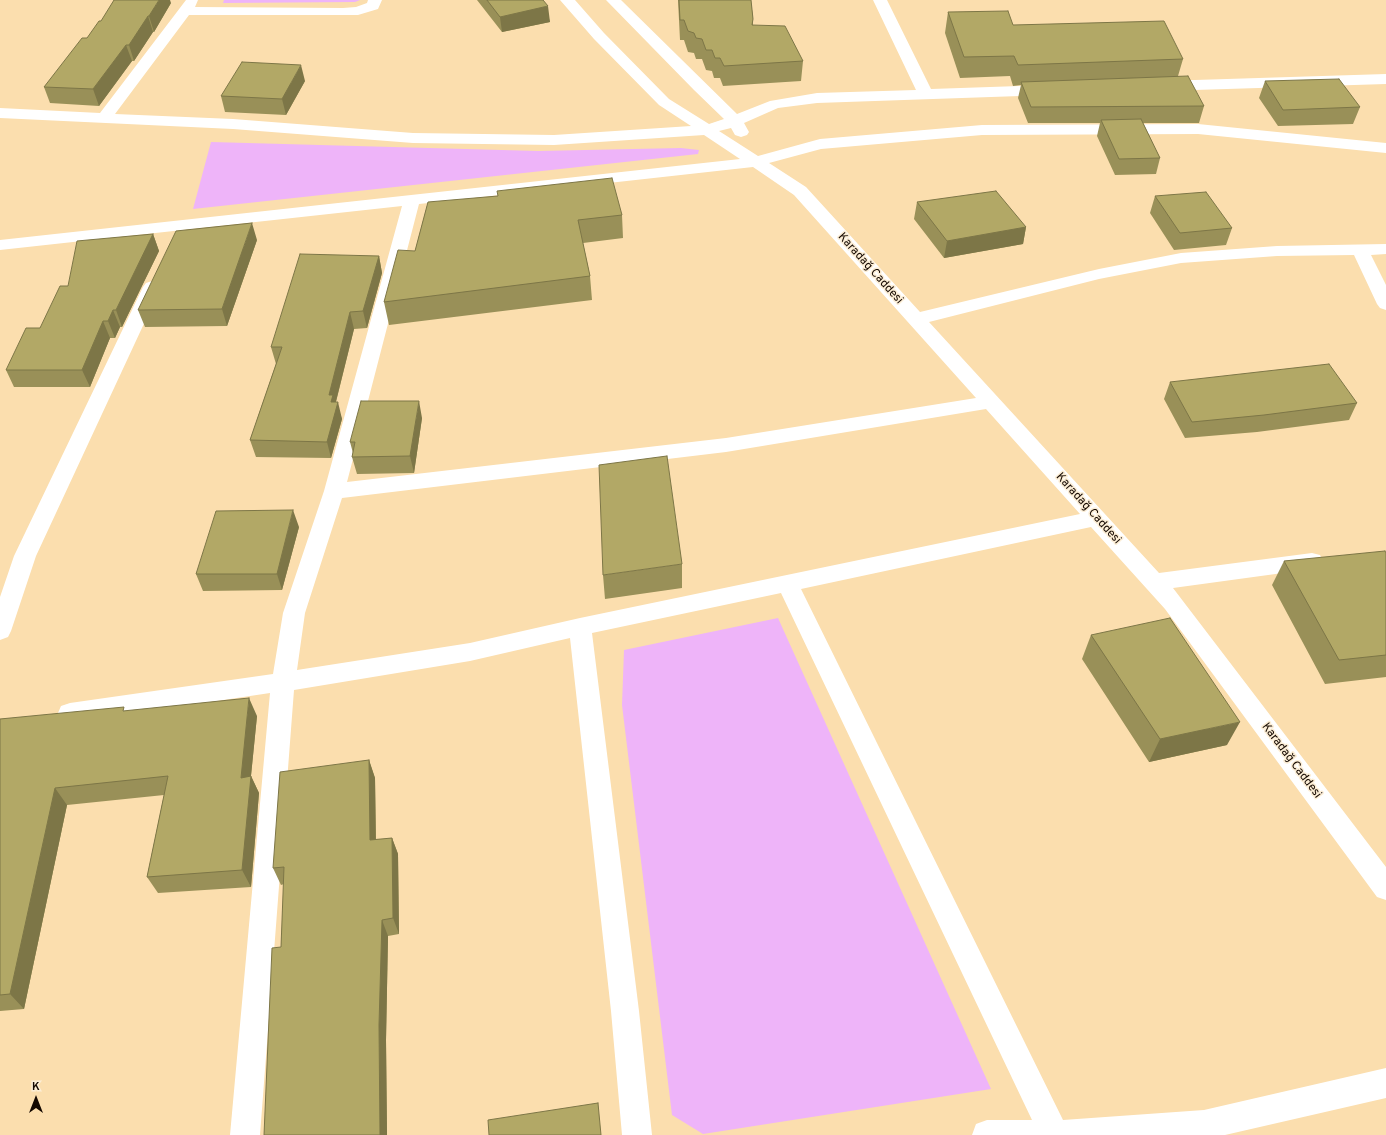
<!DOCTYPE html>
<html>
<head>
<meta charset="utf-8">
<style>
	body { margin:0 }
	#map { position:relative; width:1386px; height:1135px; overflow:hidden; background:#fbdeae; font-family:Overpass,sans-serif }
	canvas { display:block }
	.north { position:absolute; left:16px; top:1079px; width:40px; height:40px; -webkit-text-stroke:3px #fceed6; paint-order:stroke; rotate:0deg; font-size:11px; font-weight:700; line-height:16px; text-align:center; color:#140800 }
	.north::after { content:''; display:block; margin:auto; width:14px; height:18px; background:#140800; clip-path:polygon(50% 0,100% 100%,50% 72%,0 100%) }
</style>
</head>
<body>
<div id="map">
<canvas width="1386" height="1135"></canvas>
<div class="north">K</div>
</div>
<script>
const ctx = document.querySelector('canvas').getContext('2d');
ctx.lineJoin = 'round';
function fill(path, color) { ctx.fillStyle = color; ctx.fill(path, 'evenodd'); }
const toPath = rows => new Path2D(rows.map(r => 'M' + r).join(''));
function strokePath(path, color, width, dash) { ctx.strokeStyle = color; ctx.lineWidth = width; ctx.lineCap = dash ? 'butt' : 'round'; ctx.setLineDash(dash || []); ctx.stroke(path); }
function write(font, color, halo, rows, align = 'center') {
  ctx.font = font + ' Overpass,sans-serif'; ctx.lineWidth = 3; ctx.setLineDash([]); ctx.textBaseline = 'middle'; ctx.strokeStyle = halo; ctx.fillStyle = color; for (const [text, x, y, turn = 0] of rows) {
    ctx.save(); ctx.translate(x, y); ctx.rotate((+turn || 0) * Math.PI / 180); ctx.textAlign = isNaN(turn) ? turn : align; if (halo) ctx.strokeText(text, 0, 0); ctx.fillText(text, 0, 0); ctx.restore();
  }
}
fill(toPath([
	[224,0,360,0,355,2,223,3],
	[211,142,538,151,681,148,699,150,698,154,193,209],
	[778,618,991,1089,703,1134,672,1115,622,705,624,650]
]), '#eeb4f9');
fill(toPath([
	[186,0,198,0,195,7,343,8,356,7,367,3,368,0,382,0,378,9,358,15,189,15,115,114,233,119,413,133,554,135,691,126,659,105,594,39,560,0,575,0,604,33,669,99,709,124,724,119,694,90,606,0,621,0,737,114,770,101,817,93,916,90,873,0,887,0,931,89,1049,85,1054,87,1057,90,1054,93,1049,95,817,103,778,108,744,123,749,132,747,135,741,137,735,135,731,128,719,131,758,156,820,139,982,125,1198,124,1386,143,1386,153,1198,134,982,135,821,149,769,163,806,187,920,312,1099,269,1181,253,1277,246,1386,244,1386,254,1371,255,1386,285,1386,310,1380,308,1377,304,1354,255,1277,256,1181,263,1099,279,929,322,1159,573,1312,553,1320,555,1323,561,1320,567,1312,569,1173,588,1386,867,1386,900,1377,897,1165,609,1091,527,801,589,1063,1120,1204,1110,1386,1068,1386,1098,1225,1135,972,1135,976,1124,987,1120,1032,1120,781,593,592,633,639,1011,652,1135,622,1135,611,1011,570,638,470,661,294,690,260,1135,230,1135,270,693,70,723,61,720,58,713,61,706,70,703,273,674,283,613,324,491,402,206,0,250,0,240,740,159,704,135,554,145,413,143,233,129,0,118,0,108,100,113,186,0],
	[753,167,794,195,976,398,726,438,347,482,419,204,753,167],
	[986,409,1080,514,580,618,470,643,297,670,305,613,342,498,726,452,986,409],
	[1386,74,1386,84,1163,91,1158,89,1155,86,1158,83,1163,81,1386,74],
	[152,281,158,283,161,287,36,556,11,631,8,637,0,640,0,597,14,556,143,287,146,283,152,281]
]), '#fff');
fill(toPath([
	[477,0,543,0,550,22,502,32],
	[678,0,751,0,753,19,753,25,803,61,801,81,723,86,720,78,714,78,712,71,706,70,702,59,696,59,694,53,688,52,684,40,680,40],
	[171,3,154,32,153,32,134,61,132,61,99,106,50,103,44,87,87,38,101,21],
	[948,12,1183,59,1178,76,1204,106,1199,123,1143,123,1160,158,1156,174,1115,175,1097,136,1100,123,1028,123,1018,98,1021,85,1013,86,1010,76,960,78,945,33],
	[305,81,286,115,225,112,221,96],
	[1265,81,1360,107,1353,124,1278,126,1259,98],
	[1155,196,1232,228,1226,245,1174,250,1150,213],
	[428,202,622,215,623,238,583,243,590,276,592,300,389,325,384,302,415,251],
	[917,202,1026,227,1023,244,944,258,914,219],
	[153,234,159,251,122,327,120,327,115,338,110,338,90,387,14,387,6,370,40,328,68,286],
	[257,240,227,326,145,327,138,310],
	[379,256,382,273,367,328,354,329,336,402,342,419,331,458,256,457,250,440,276,364,271,347],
	[1170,382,1357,403,1349,420,1257,432,1185,438,1164,399],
	[422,418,414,473,357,474,352,457,353,453,350,442],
	[299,527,282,590,203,591,196,574],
	[1386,553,1386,677,1325,684,1272,585,1284,561],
	[682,564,682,588,605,599,603,575],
	[1091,635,1227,745,1149,762,1082,659],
	[126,711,257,716,251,776,259,793,251,887,158,893,147,877,164,795,67,805,24,1009,0,1011,0,719],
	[369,760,375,778,376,840,392,838,398,854,399,934,388,936,386,1040,387,1135,264,1135,281,947,284,884,281,885,273,868]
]), '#999058');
fill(toPath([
	[159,0,170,0,171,3,154,32,149,16],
	[548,6,550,22,502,32,500,17],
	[148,16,153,32,134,61,129,45],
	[126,45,132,61,99,106,93,89],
	[301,65,305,81,286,115,282,99],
	[252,223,257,240,227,326,222,309],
	[1026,227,1023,244,944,258,947,241],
	[153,234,159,251,122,327,116,310],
	[379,256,382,273,367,328,363,311],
	[113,310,120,327,115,338,108,321],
	[350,312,354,329,335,405,338,402,342,419,331,458,327,442,329,395],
	[103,321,110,338,90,387,82,370],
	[419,401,422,418,414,473,410,456],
	[293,510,299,527,282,590,277,574],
	[249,698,257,716,249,795,241,778],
	[1240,722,1227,745,1149,762,1160,739],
	[369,760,375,778,376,857,370,840],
	[251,776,259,793,251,887,242,870],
	[55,788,67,805,24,1009,10,994],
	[392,838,398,854,399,934,393,918],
	[382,920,388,936,386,1040,387,1135,380,1135,379,1025]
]), '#7d7647');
const building = toPath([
	[114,0,159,0,149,16,148,16,129,45,126,45,93,89,44,87,82,38,87,38,99,21,101,21,114,0],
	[487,0,543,0,548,6,500,17,487,0],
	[679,0,751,0,753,19,752,25,785,26,803,61,724,66,720,58,715,58,712,50,706,50,702,39,696,38,694,33,688,31,684,20,680,20,679,0],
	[1008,11,1013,25,1164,21,1183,59,1018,65,1014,56,964,57,948,12,1008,11],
	[242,62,301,65,282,99,221,96,242,62],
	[1188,76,1204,106,1031,107,1021,82,1188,76],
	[1339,79,1360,107,1283,110,1265,81,1339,79],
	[1141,119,1160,158,1119,159,1101,120,1141,119],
	[612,178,622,215,578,220,590,276,384,302,398,250,415,251,428,202,498,196,497,191,612,178],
	[996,191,1026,227,947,241,917,202,996,191],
	[1206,192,1232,228,1180,233,1155,196,1206,192],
	[252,223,222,309,138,310,176,231,252,223],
	[153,234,116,310,113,310,108,321,103,321,82,370,6,370,26,328,40,328,60,286,68,286,77,241,153,234],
	[300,254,379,256,363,311,350,312,329,395,333,395,331,402,338,402,327,442,250,440,282,347,271,347,300,254],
	[1329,364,1357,403,1264,415,1192,422,1170,382,1329,364],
	[361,401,419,401,410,456,352,457,355,442,350,442,361,401],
	[667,456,682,564,603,575,599,465,667,456],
	[293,510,277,574,196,574,216,511,293,510],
	[1385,551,1386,553,1386,655,1339,660,1284,561,1385,551],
	[1170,618,1240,722,1160,739,1091,635,1170,618],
	[249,698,241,778,251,776,242,870,147,877,168,776,55,788,10,994,0,995,0,719,124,707,123,711,249,698],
	[369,760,370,840,392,838,393,918,382,920,379,1025,380,1135,264,1135,272,948,281,947,284,867,273,868,280,772,369,760],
	[598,1103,601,1135,489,1135,488,1120,598,1103]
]);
fill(building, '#b2a866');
strokePath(building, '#7d7647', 1);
write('12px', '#140800', '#fceed6', [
	["Karadağ Caddesi",870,269,48],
	["Karadağ Caddesi",1088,509,48],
	["Karadağ Caddesi",1291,761,53]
]);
</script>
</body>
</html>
